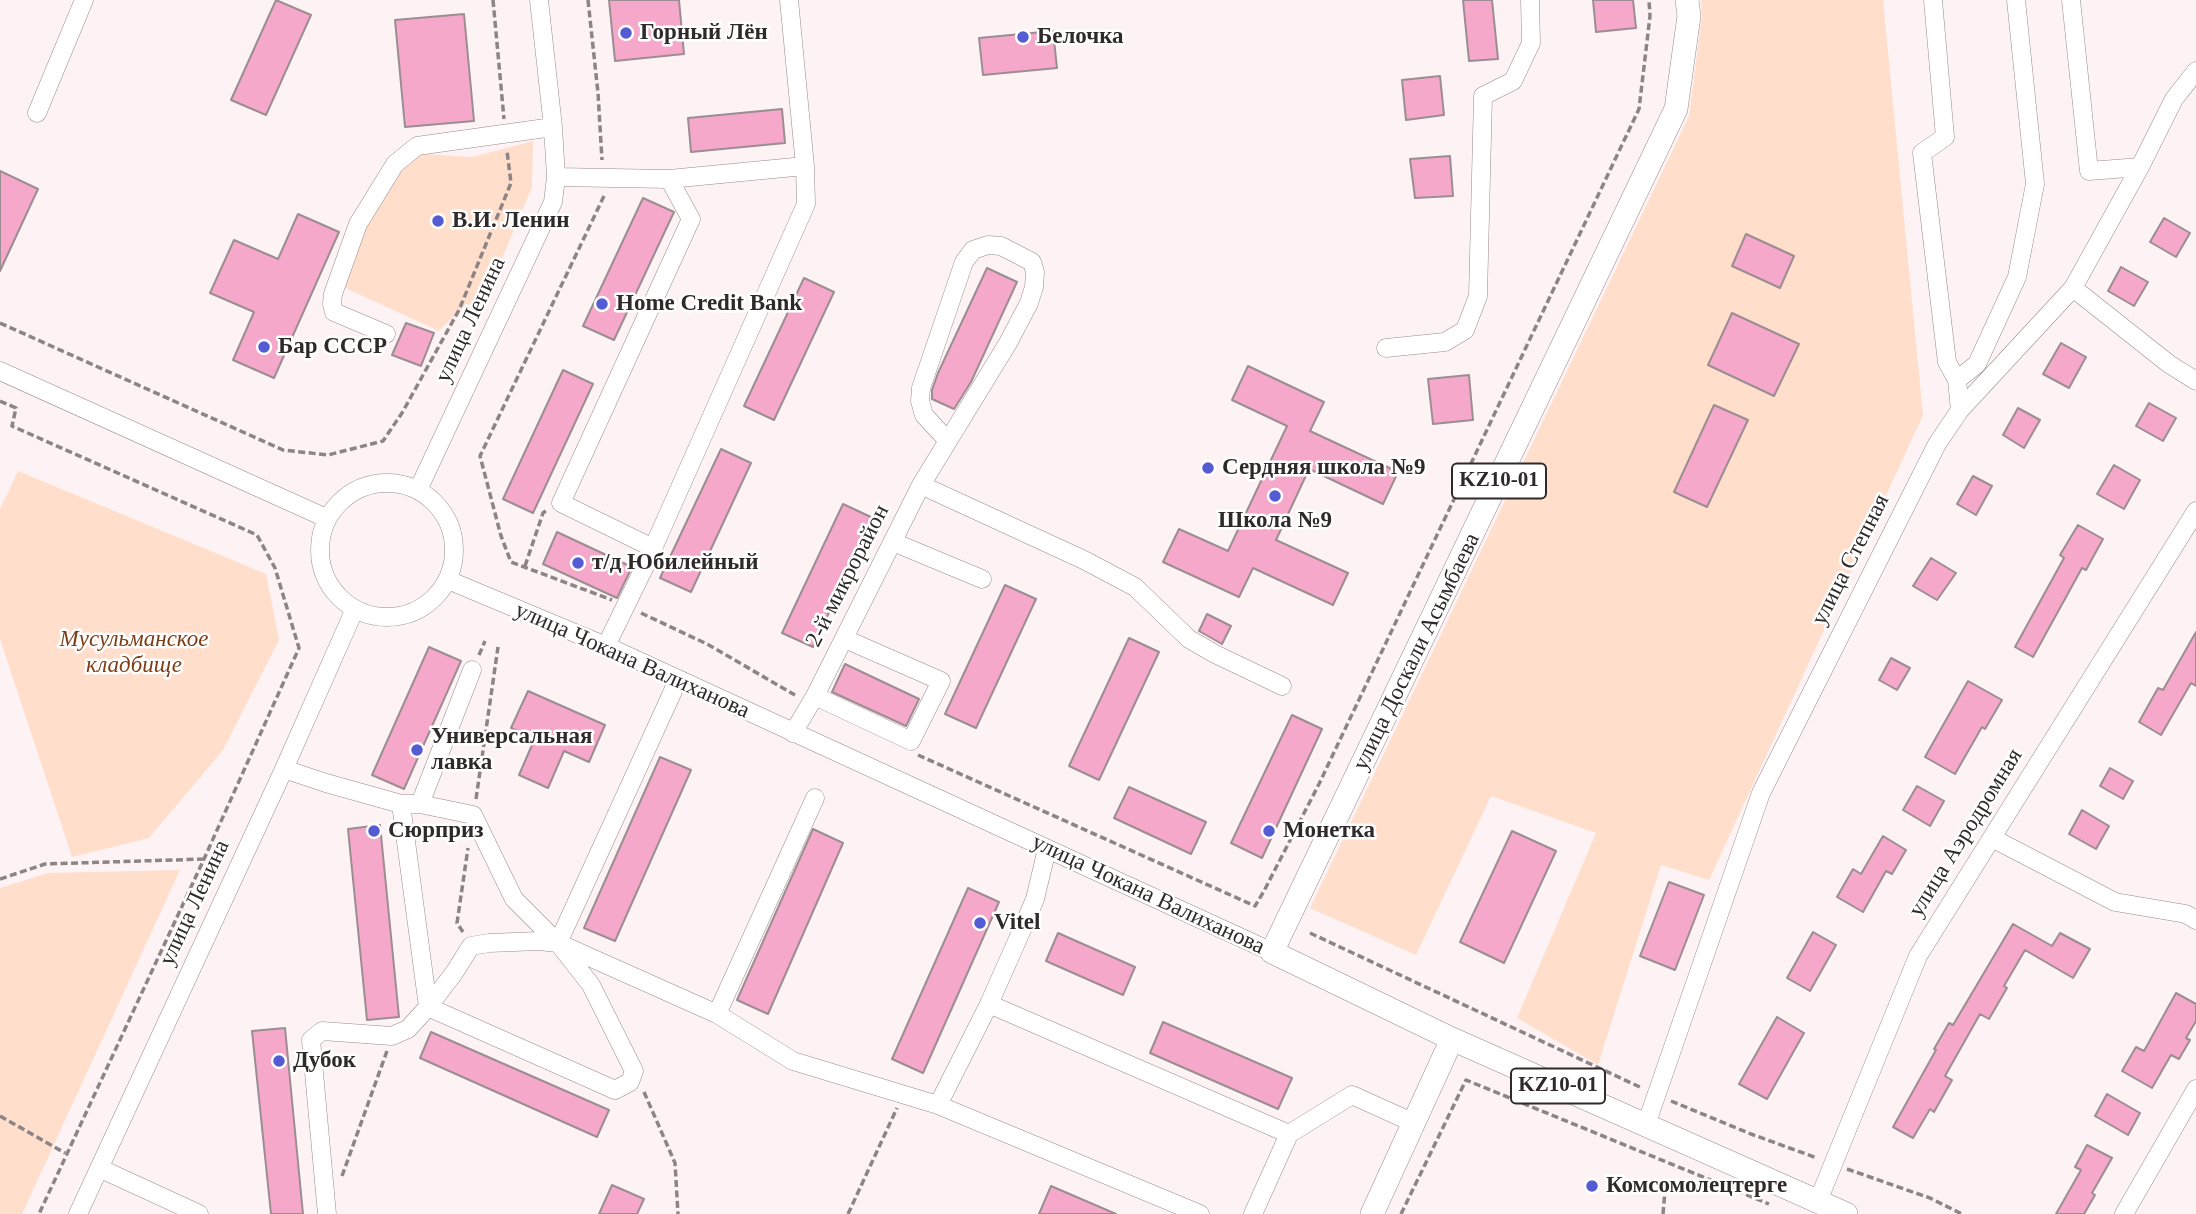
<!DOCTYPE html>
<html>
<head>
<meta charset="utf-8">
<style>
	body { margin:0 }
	canvas { display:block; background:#fdf3f4 }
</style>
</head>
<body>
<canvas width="2196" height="1214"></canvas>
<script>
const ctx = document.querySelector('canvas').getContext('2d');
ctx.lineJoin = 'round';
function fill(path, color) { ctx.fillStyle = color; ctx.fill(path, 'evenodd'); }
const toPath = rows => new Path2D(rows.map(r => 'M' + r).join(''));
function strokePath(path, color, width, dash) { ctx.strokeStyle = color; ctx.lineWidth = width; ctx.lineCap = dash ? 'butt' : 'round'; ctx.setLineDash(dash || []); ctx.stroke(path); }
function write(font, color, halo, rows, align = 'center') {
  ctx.font = font + ' Georgia,serif'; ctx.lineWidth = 5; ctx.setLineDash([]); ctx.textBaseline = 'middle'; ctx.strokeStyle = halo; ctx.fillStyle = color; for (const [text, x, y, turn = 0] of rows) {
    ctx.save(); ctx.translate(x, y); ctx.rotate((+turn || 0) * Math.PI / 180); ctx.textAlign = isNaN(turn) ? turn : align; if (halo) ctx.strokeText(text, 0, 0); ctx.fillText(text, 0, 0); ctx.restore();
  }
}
fill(toPath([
	[1701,0,1883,0,1923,415,1709,880,1661,865,1598,1065,1517,1018,1596,833,1491,796,1416,955,1310,908,1689,116,1702,16],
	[533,141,532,187,481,308,466,304,439,331,341,286,394,152,472,157],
	[18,471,266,574,279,640,223,750,149,838,72,857,0,639,0,509],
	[180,870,22,1214,0,1214,0,888,48,873]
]), '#ffdecc');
const building = toPath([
	[276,0,311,15,266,115,231,100,276,0],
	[609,0,679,0,684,54,615,61,609,0],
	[1463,0,1492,0,1498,59,1469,61,1463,0],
	[1593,0,1633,0,1636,28,1596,32,1593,0],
	[464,14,474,121,405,127,395,20,464,14],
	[1053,31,1057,68,983,75,979,38,1053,31],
	[1440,76,1444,115,1406,120,1402,80,1440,76],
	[782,109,785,143,691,152,688,118,782,109],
	[1450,156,1453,196,1415,198,1410,159,1450,156],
	[0,171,38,189,0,271,0,171],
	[643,198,674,212,614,340,583,326,643,198],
	[298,214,339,232,274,378,233,360,254,312,210,293,234,240,278,259,298,214],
	[2164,218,2190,233,2176,257,2150,242,2164,218],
	[1746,234,1794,256,1780,288,1732,266,1746,234],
	[2121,267,2148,282,2134,306,2108,291,2121,267],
	[987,268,1017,282,971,382,954,409,932,399,932,390,938,373,987,268],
	[804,278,834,292,774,420,744,406,804,278],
	[1732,313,1799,344,1774,396,1708,365,1732,313],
	[406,323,434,333,421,366,392,355,406,323],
	[2061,343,2086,357,2069,388,2043,374,2061,343],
	[1248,366,1324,402,1310,431,1398,472,1383,504,1309,469,1276,540,1348,573,1333,605,1253,568,1239,597,1163,562,1179,529,1228,551,1287,426,1232,400,1248,366],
	[563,370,593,384,533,513,503,499,563,370],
	[1469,375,1473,420,1433,424,1428,379,1469,375],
	[2149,403,2176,418,2163,441,2136,426,2149,403],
	[1714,405,1748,420,1707,507,1674,492,1714,405],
	[2018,408,2040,420,2024,448,2003,435,2018,408],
	[721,449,751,463,691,592,660,578,721,449],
	[2114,465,2140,480,2124,509,2097,494,2114,465],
	[1973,476,1992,486,1976,515,1957,504,1973,476],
	[843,504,873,518,813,647,782,633,843,504],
	[2078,525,2103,539,2086,570,2082,568,2033,657,2015,647,2064,558,2060,555,2078,525],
	[557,532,632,567,617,598,543,564,557,532],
	[1931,558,1956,573,1937,600,1913,586,1931,558],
	[1005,585,1036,599,976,728,945,714,1005,585],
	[1207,614,1231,626,1222,644,1199,631,1207,614],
	[2196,632,2196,686,2191,683,2161,735,2139,722,2158,688,2163,690,2196,632],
	[1129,638,1159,652,1099,780,1069,766,1129,638],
	[429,647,461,661,404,789,372,775,429,647],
	[1891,658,1910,668,1897,690,1879,680,1891,658],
	[845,664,919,699,906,726,832,692,845,664],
	[1968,681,2002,700,1985,729,1982,727,1955,774,1925,757,1968,681],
	[528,691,605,725,589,762,564,751,548,788,519,775,535,738,511,728,528,691],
	[1292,715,1322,729,1262,858,1231,843,1292,715],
	[660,757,691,770,615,941,584,928,660,757],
	[2110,768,2133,781,2123,799,2100,786,2110,768],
	[1917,786,1944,801,1930,826,1903,810,1917,786],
	[1129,787,1206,822,1191,854,1114,818,1129,787],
	[2082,810,2109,826,2096,849,2069,834,2082,810],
	[380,825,399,1017,367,1020,348,829,380,825],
	[813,829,843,843,768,1014,737,1000,813,829],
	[1512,831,1556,851,1504,963,1460,942,1512,831],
	[1883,836,1906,850,1892,874,1886,871,1863,912,1837,897,1853,869,1861,874,1883,836],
	[1669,882,1704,895,1675,970,1640,956,1669,882],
	[968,888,999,902,923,1073,892,1059,968,888],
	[2013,924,2052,946,2060,933,2090,949,2073,978,2025,950,2004,986,2007,988,1989,1019,1980,1014,1945,1076,1952,1080,1934,1112,1930,1109,1913,1138,1893,1127,1936,1050,1934,1049,1949,1023,1953,1025,2013,924],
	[1813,932,1836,945,1810,991,1787,978,1813,932],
	[1058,933,1135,967,1123,995,1046,961,1058,933],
	[2176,993,2196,1004,2196,1021,2186,1038,2190,1040,2179,1059,2171,1055,2152,1088,2122,1071,2136,1047,2144,1051,2176,993],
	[1777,1017,1804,1033,1767,1099,1739,1084,1777,1017],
	[1163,1022,1292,1078,1278,1109,1150,1053,1163,1022],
	[285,1028,303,1214,271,1214,252,1031,285,1028],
	[431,1032,609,1110,597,1137,420,1058,431,1032],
	[2107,1094,2140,1113,2128,1135,2095,1116,2107,1094],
	[2087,1145,2112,1158,2092,1193,2095,1195,2084,1214,2056,1214,2081,1170,2075,1167,2087,1145],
	[612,1185,644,1199,637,1214,599,1214,612,1185],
	[1051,1186,1116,1214,1039,1214,1051,1186]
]);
fill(building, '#f5a8c9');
strokePath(building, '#9b8d92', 2);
const minor = toPath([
	[1933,0,1945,137,1922,153,1947,362,1957,380,1960,410],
	[2071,0,2089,171,2140,167],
	[37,113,84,0],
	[556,177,669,179,691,219,561,503,653,548],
	[669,179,805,166],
	[2073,288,2169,364,2196,381],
	[386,334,334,312,332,304,333,294,358,224,395,164,417,146,553,127],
	[1386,348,1445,342,1465,330,1478,296,1483,96,1513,81,1531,43,1530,0],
	[0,371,326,518],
	[1957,380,1977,364,2017,277,2035,184,2016,0],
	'320 550a67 67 0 1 1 134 0a67 67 0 1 1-134 0Z',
	[921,485,1084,560,1135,587,1189,639,1215,654,1282,686],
	[418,490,553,202,556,177,553,127,539,0],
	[893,542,982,579],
	[448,580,606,646,1272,952],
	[606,646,646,564,806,204,805,166,789,0],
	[815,696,911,741,941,681,845,639],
	[793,733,815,696,921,485,1008,343,1029,303,1034,287,1035,272,1032,262,1001,246,988,245,973,250,964,262,921,388,920,401,924,415,947,440],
	[284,769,326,783,401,804,420,804,473,815,514,899,558,943,717,1014,793,1061,938,1105,989,1004,1017,941,1035,899,1047,849],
	[420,804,472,670],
	[1992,838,2115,902,2186,914,2196,920],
	[558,943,678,680],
	[989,1004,1289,1134,1352,1095,1414,1123],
	[717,1014,815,798],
	[938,1105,1200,1214],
	[1646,1125,1761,793,1937,444,1960,410,2073,288,2140,167,2174,99,2196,71],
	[99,1168,199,1214],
	[1818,1201,1918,956,2196,511],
	[78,1214,284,769,354,611],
	[327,1214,311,1040,322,1031,392,1036,408,1029,428,1007,454,973,471,946,489,943,539,941,558,943,591,985,634,1071,630,1082,615,1090,428,1007,401,804],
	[1253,1214,1289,1134],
	[2124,1214,2196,1089]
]);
const major = toPath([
	[1687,0,1689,16,1676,109,1272,952,1452,1039,1846,1214],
	[1372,1214,1452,1039]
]);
strokePath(minor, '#998a8c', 19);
strokePath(major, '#998a8c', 24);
strokePath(toPath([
	[493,0,504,119],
	[588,0,598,93,602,160],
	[604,196,480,456,501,536,511,562,612,600],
	[0,323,283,450,328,455,383,441,402,413,459,310,511,183,507,151],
	[0,401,16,408,12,426,257,535,275,568,299,648,204,859,39,1214],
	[525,566,543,513,547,510],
	[641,613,707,644,795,695],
	[479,655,485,641],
	[918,755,1255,906,1264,891,1319,784,1639,109,1650,16,1649,0],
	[476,799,498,647],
	[0,879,45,864,204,859],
	[463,932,457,923,468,848],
	[1310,933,1642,1088],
	[644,1092,675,1163,678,1214],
	[1671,1101,1751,1134,1817,1158],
	[0,1116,65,1153],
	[1847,1169,1930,1198,1962,1214],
	[342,1176,387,1051],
	[848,1214,897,1108],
	[1401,1214,1466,1080,1769,1204],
	[1663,1214,1665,1191]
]), '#8c8485', 3.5, [7, 3.5]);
strokePath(minor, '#fff', 18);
strokePath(major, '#fff', 23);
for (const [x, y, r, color] of [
	[626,33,7,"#555cd3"],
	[1023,37,7,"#555cd3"],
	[438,221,7,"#555cd3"],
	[602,304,7,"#555cd3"],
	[264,347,7,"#555cd3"],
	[1208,468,7,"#555cd3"],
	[1275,496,7,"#555cd3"],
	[578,563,7,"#555cd3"],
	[417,750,7,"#555cd3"],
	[374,831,7,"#555cd3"],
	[1269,831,7,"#555cd3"],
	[980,923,7,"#555cd3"],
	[279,1061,7,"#555cd3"],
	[1592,1186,7,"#555cd3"]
]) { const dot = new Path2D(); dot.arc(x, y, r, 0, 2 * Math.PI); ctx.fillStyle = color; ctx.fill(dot); strokePath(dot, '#fff', 2.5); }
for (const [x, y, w] of [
	[1499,481,94],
	[1558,1086,94]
]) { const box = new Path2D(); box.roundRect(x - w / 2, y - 17.5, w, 35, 5); ctx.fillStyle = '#fff'; ctx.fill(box); strokePath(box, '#2f292a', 2); }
write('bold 21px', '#2f292a', null, [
	["KZ10-01",1499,481],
	["KZ10-01",1558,1086]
]);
write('bold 23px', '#2f292a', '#fff', [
	["Горный Лён",640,33],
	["Белочка",1037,37],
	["В.И. Ленин",452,221],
	["Home Credit Bank",616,304],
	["Бар СССР",278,347],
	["Сердняя школа №9",1222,468],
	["Школа №9",1275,521,"center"],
	["т/д Юбилейный",592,563],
	["Универсальная",431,737],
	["лавка",431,763],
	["Сюрприз",388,831],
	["Монетка",1283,831],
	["Vitel",994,923],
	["Дубок",293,1061],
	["Комсомолецтерге",1606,1186]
], 'left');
write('23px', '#2f292a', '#fff', [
	["улица Ленина",471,320,-65],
	["улица Степная",1851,560,-63],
	["2-й микрорайон",848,576,-63],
	["улица Доскали Асымбаева",1417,652,-64],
	["улица Чокана Валиханова",632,661,24],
	["улица Аэродромная",1966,833,-58],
	["улица Чокана Валиханова",1148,895,25],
	["улица Ленина",195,903,-65]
]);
write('italic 23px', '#7d3c13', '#fff', [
	["Мусульманское",134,640],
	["кладбище",134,666]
]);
</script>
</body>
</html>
